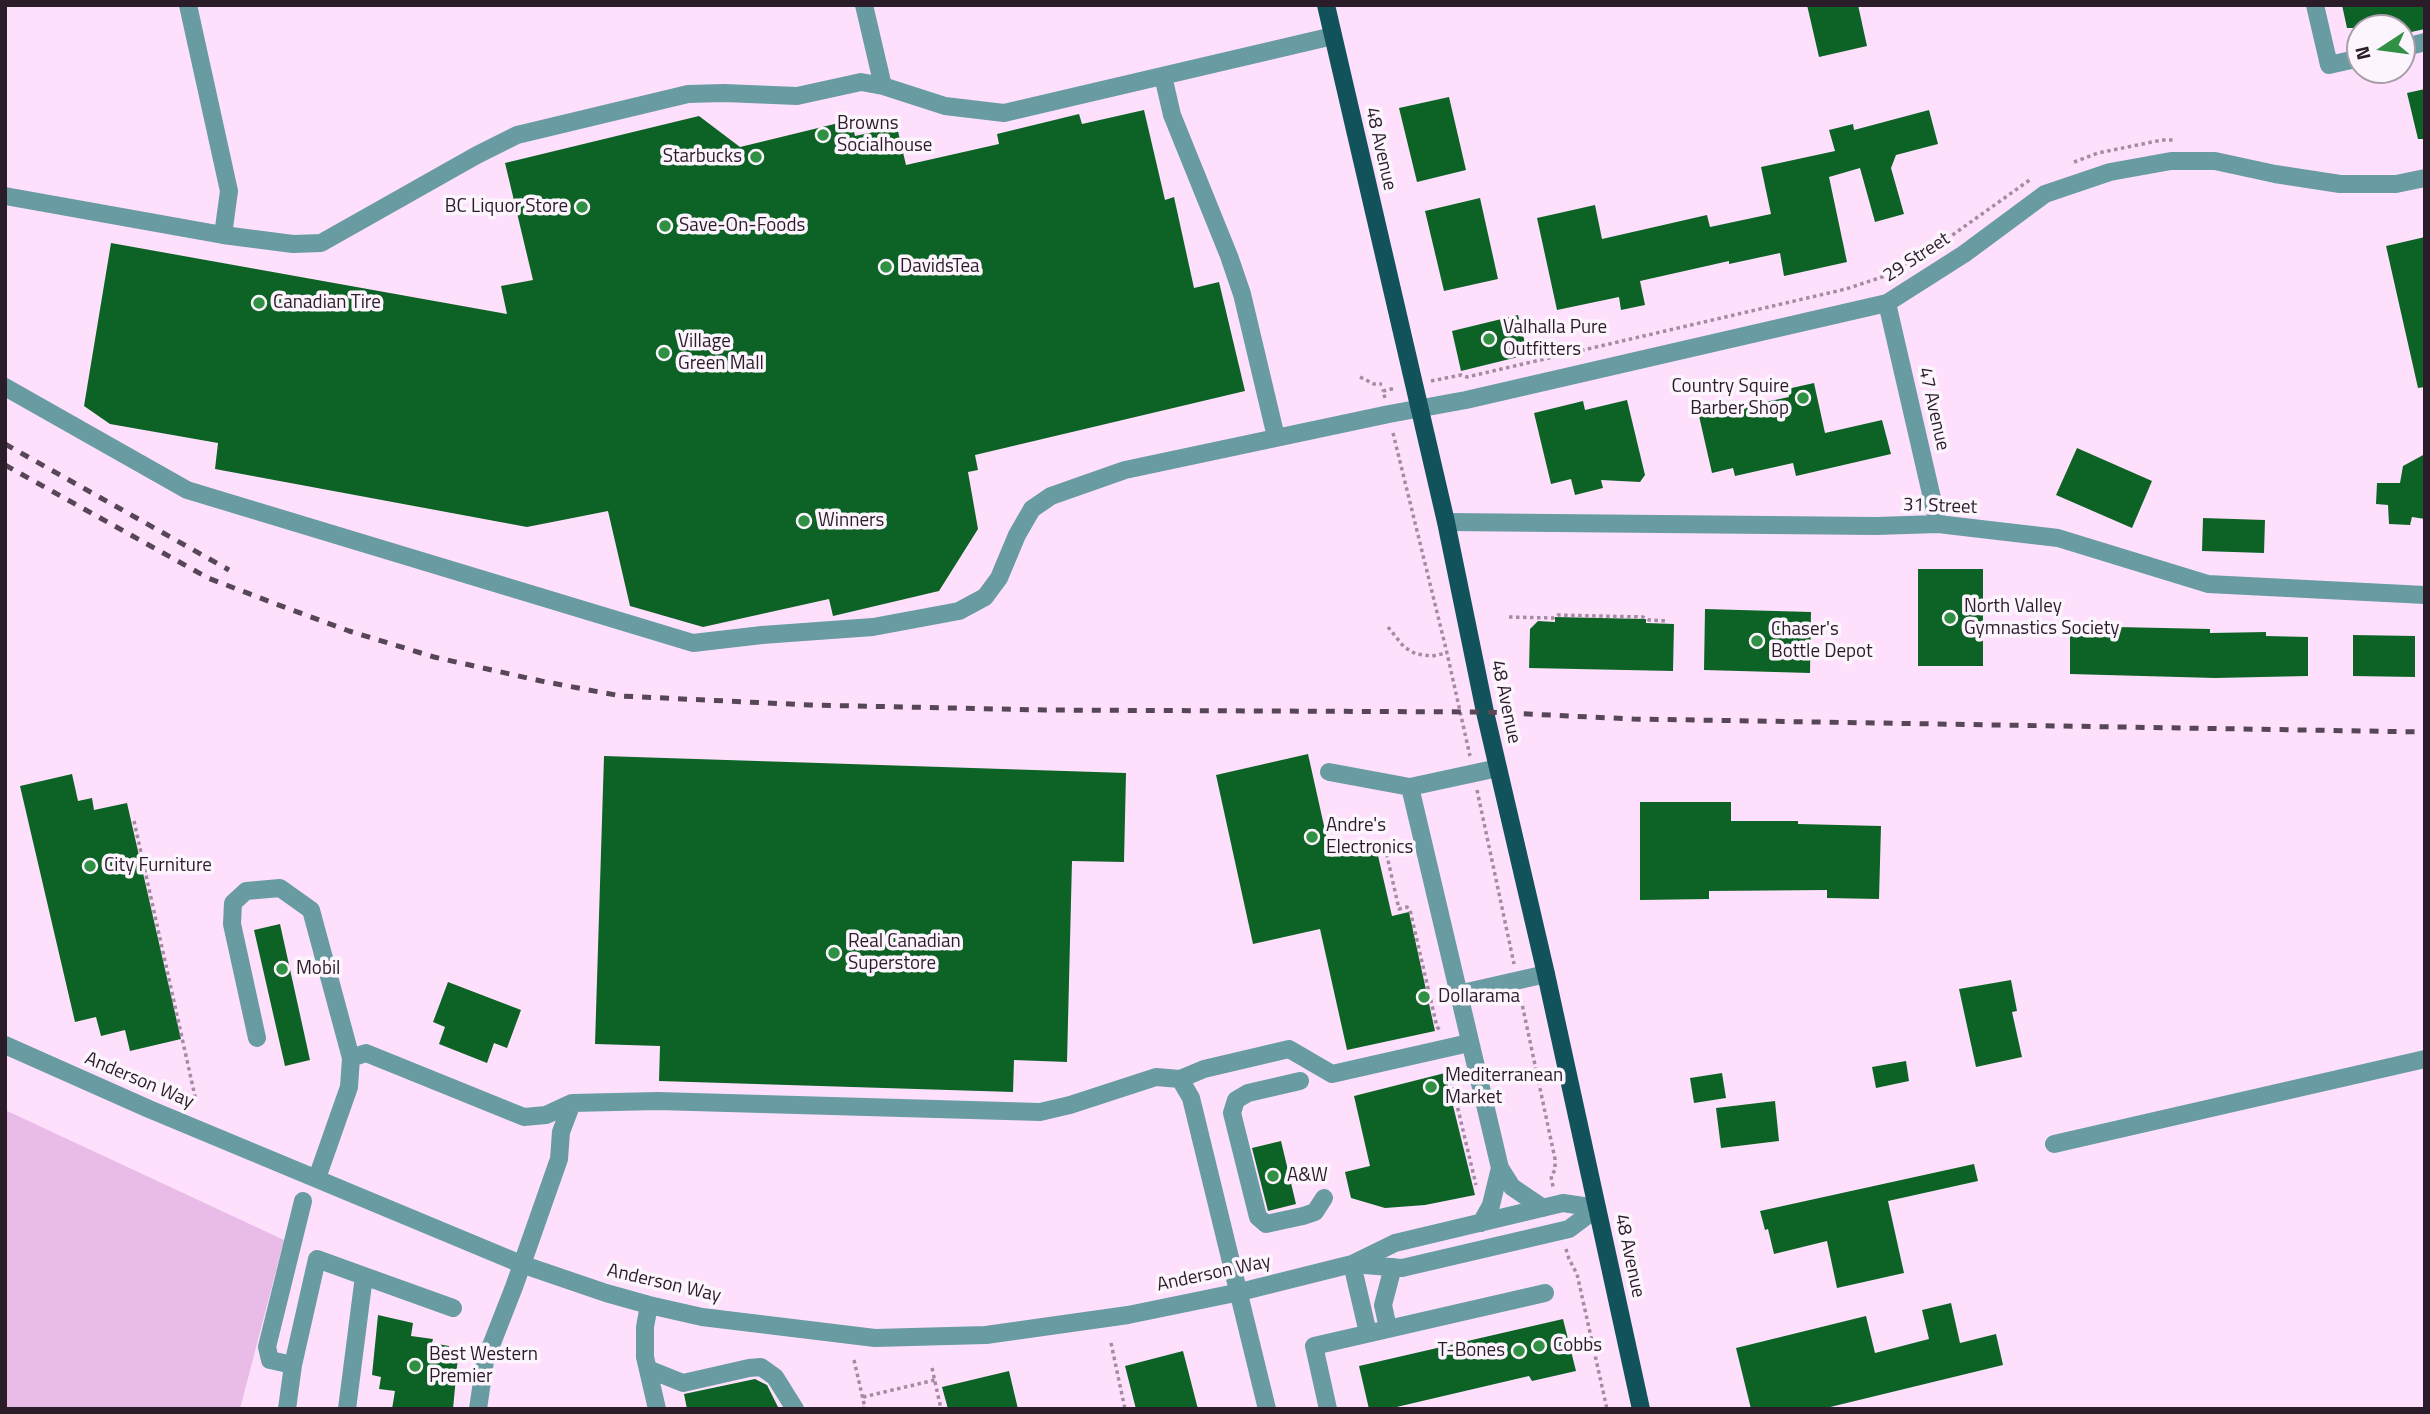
<!DOCTYPE html>
<html>
<head>
<meta charset="utf-8">
<style>
	body { margin:0 }
	#map { position:relative; width:2430px; height:1414px; overflow:hidden; background:#fee0fd; font-family:"Titillium Web",sans-serif }
	canvas { display:block }
	.frame { position:absolute; inset:0; border:7px solid #2a1c29; pointer-events:none }
	.north { position:absolute; left:2346px; top:14px; width:70px; height:70px; box-sizing:border-box; background:#fdf5fd; border:2px solid #a99ea8; border-radius:50%; rotate:257deg; font-size:19px; font-weight:700; line-height:28px; text-align:center; color:#2a1c29 }
	.north::after { content:''; display:block; margin:auto; width:24px; height:32px; background:#309144; clip-path:polygon(50% 0,100% 100%,50% 72%,0 100%) }
</style>
</head>
<body>
<div id="map">
<canvas width="2430" height="1414"></canvas>
<div class="frame"></div>
<div class="north">N</div>
</div>
<script>
const ctx = document.querySelector('canvas').getContext('2d');
ctx.lineJoin = 'round';
function fill(path, color) { ctx.fillStyle = color; ctx.fill(path, 'evenodd'); }
const toPath = rows => new Path2D(rows.map(r => 'M' + r).join(''));
function strokePath(path, color, width, dash) { ctx.strokeStyle = color; ctx.lineWidth = width; ctx.lineCap = dash ? 'butt' : 'round'; ctx.setLineDash(dash || []); ctx.stroke(path); }
function write(font, color, halo, rows, align = 'center') {
  ctx.font = font + ' "Titillium Web",sans-serif'; ctx.lineWidth = 7; ctx.setLineDash([]); ctx.textBaseline = 'middle'; ctx.strokeStyle = halo; ctx.fillStyle = color; for (const [text, x, y, turn = 0] of rows) {
    ctx.save(); ctx.translate(x, y); ctx.rotate((+turn || 0) * Math.PI / 180); ctx.textAlign = isNaN(turn) ? turn : align; if (halo) ctx.strokeText(text, 0, 0); ctx.fillText(text, 0, 0); ctx.restore();
  }
}
fill(toPath([
	[5,1110,284,1240,240,1409,5,1409]
]), '#e8bce7');
fill(toPath([
	[1807,5,1858,5,1867,46,1819,57],
	[2342,5,2425,5,2425,29,2402,34,2402,28,2347,28],
	[2425,89,2425,139,2418,139,2407,93],
	[1449,97,1466,170,1417,182,1399,108],
	[1144,110,1165,200,1174,197,1194,288,1219,282,1245,391,975,455,978,470,968,472,978,529,939,591,833,616,829,599,703,627,630,606,608,511,527,527,215,469,218,443,110,424,84,406,111,243,507,314,501,286,533,280,505,163,699,116,740,147,851,120,855,136,897,127,906,165,999,144,997,134,1079,114,1082,124],
	[1929,110,1938,144,1896,155,1891,168,1904,214,1875,222,1860,168,1829,177,1847,262,1784,276,1780,253,1729,264,1729,261,1640,281,1645,305,1621,310,1619,297,1557,310,1537,218,1595,205,1602,239,1707,215,1710,227,1771,214,1761,167,1835,151,1829,130,1853,124,1854,130],
	[1480,198,1498,279,1444,291,1425,211],
	[2425,237,2425,387,2418,388,2386,246],
	[1518,315,1526,347,1516,349,1518,357,1461,371,1452,331],
	[1814,383,1825,433,1882,420,1891,454,1796,476,1793,463,1735,476,1733,468,1712,473,1699,416,1789,397,1787,389],
	[1627,400,1645,475,1640,482,1601,480,1603,488,1575,495,1571,479,1551,484,1534,413,1583,401,1585,410],
	[2077,448,2152,481,2132,528,2056,495],
	[2425,454,2425,519,2412,517,2410,525,2389,524,2388,505,2376,504,2377,483,2400,483,2403,466],
	[2203,518,2265,520,2264,553,2202,551],
	[1918,569,1983,569,1983,666,1918,666],
	[1705,609,1811,612,1810,673,1704,670],
	[1555,617,1646,619,1646,623,1674,624,1673,671,1529,668,1530,629,1538,621,1555,622],
	[2070,626,2210,629,2210,633,2266,632,2266,636,2308,637,2308,676,2215,678,2070,674],
	[2353,635,2415,636,2415,677,2353,676],
	[1308,754,1331,857,1376,847,1392,916,1409,912,1435,1031,1347,1050,1320,929,1253,944,1216,775],
	[604,756,1126,773,1124,862,1072,861,1067,1062,1014,1060,1013,1092,659,1081,660,1046,595,1044],
	[72,774,78,801,92,798,94,810,127,803,181,1039,130,1051,125,1030,101,1036,96,1017,75,1022,20,786],
	[1640,802,1731,802,1731,821,1798,821,1798,824,1881,826,1879,899,1827,898,1827,890,1709,891,1709,899,1640,900],
	[280,924,310,1060,285,1066,254,930],
	[2011,980,2017,1011,2012,1012,2022,1057,1976,1067,1959,989],
	[448,982,521,1010,507,1048,494,1043,487,1063,439,1044,445,1027,433,1022],
	[1906,1061,1909,1081,1876,1088,1872,1067],
	[1445,1073,1475,1195,1425,1205,1385,1208,1351,1198,1345,1172,1370,1166,1354,1096],
	[1722,1073,1726,1098,1694,1103,1690,1078],
	[1775,1101,1779,1141,1721,1148,1716,1108],
	[1281,1141,1296,1204,1268,1211,1252,1148],
	[1974,1164,1978,1181,1888,1201,1904,1273,1837,1288,1827,1241,1774,1254,1768,1229,1765,1230,1760,1211],
	[1951,1303,1960,1343,1996,1334,2003,1365,1822,1409,1751,1409,1736,1348,1866,1316,1875,1353,1929,1339,1922,1310],
	[378,1315,413,1323,411,1336,433,1339,432,1343,449,1346,448,1350,458,1356,453,1409,392,1409,395,1391,379,1389,381,1377,372,1375],
	[1563,1319,1576,1371,1532,1381,1529,1376,1388,1409,1369,1409,1359,1366],
	[1183,1351,1198,1409,1136,1409,1125,1366],
	[1009,1371,1018,1409,948,1409,942,1387],
	[755,1379,767,1385,779,1409,687,1409,684,1394]
]), '#0d6325');
strokePath(toPath([
	[2074,162,2098,153,2162,140,2175,140],
	[1360,377,1374,384,1382,384],
	[1431,381,1461,375,1467,377,1846,289,1882,277,1930,251,2031,179],
	[1385,398,1383,391,1396,388],
	[1393,433,1447,653,1470,756],
	[1509,617,1553,618,1558,615,1643,617,1649,620,1668,621],
	[1388,627,1404,647,1416,654,1432,656,1447,653],
	[1477,790,1514,964],
	[134,821,196,1101],
	[1385,847,1399,909,1407,907,1410,910,1437,1027,1440,1030],
	[1521,999,1555,1159,1555,1170,1551,1176,1553,1187],
	[1448,1067,1476,1185],
	[1566,1249,1569,1259,1577,1274,1607,1409],
	[1111,1343,1125,1409],
	[854,1360,865,1408,861,1409],
	[932,1368,941,1409],
	[863,1397,935,1380]
]), '#a38ca2', 3.5, [3.5, 3.5]);
strokePath(toPath([
	[188,5,229,191,223,235],
	[864,5,883,86],
	[2315,5,2329,65,2360,58],
	[2402,48,2425,42],
	[1163,76,1172,115,1229,256,1242,294,1276,437],
	[5,196,223,235,293,244,321,243,477,155,517,135,688,94,724,93,797,96,861,82,883,86,945,106,1004,113,1333,36],
	[1887,303,1938,524],
	[5,387,187,490,693,643,762,635,873,627,959,611,985,597,999,578,1017,535,1032,509,1051,496,1125,470,1389,414,1466,400,1887,303,1964,254,2045,194,2110,172,2171,161,2215,161,2275,174,2340,184,2396,184,2425,178],
	[1446,522,1876,526,1938,524,2058,538,2208,584,2425,595],
	[1329,772,1410,787,1498,768],
	[1410,787,1500,1168,1512,1187,1543,1208],
	[1458,994,1546,974],
	[257,1038,232,924,233,903,246,891,280,888,311,910,351,1058,349,1087,317,1178],
	[5,1045,149,1109,521,1264,606,1293,649,1305,702,1317,875,1338,986,1335,1128,1315,1240,1292,1352,1264,1395,1243,1563,1203,1597,1208],
	[351,1058,366,1053,524,1117,546,1115,572,1103],
	[1180,1079,1204,1069,1289,1049,1332,1074,1469,1043],
	[1300,1081,1248,1093,1236,1100,1232,1113,1258,1217,1266,1224,1303,1216,1315,1212,1324,1198],
	[2054,1144,2425,1059],
	[1481,1223,1491,1205,1500,1168],
	[1352,1264,1402,1268,1569,1229,1597,1208],
	[1352,1264,1368,1333],
	[649,1305,645,1327,645,1357,657,1409],
	[1388,1328,1383,1305,1393,1267],
	[293,1365,317,1259,364,1276],
	[648,1369,683,1383,749,1368,761,1367,775,1377,795,1409],
	[287,1409,293,1365,270,1360,267,1347,303,1201],
	[347,1409,364,1276,453,1308],
	[478,1409,485,1361,514,1287,559,1159,561,1132,572,1103,658,1101,1040,1112,1070,1105,1156,1077,1180,1079,1191,1098,1267,1409],
	[1328,1409,1314,1346,1545,1293]
]), '#689ba2', 18);
strokePath(toPath([
	[1326,5,1446,522,1485,712,1546,974,1641,1409]
]), '#12525a', 18);
strokePath(toPath([
	[5,444,229,570],
	[5,465,208,578,276,604,349,631,434,657,541,681,621,696,810,705,1045,710,1485,712,1633,719,2425,732]
]), '#574656', 5, [9, 9]);
for (const [x, y, r, color] of [
	[823,135,7,"#309144"],
	[756,157,7,"#309144"],
	[582,207,7,"#309144"],
	[665,226,7,"#309144"],
	[886,267,7,"#309144"],
	[259,303,7,"#309144"],
	[1489,339,7,"#309144"],
	[664,353,7,"#309144"],
	[1803,398,7,"#309144"],
	[804,521,7,"#309144"],
	[1950,618,7,"#309144"],
	[1757,641,7,"#309144"],
	[1312,837,7,"#309144"],
	[90,866,7,"#309144"],
	[834,953,7,"#309144"],
	[282,969,7,"#309144"],
	[1424,997,7,"#309144"],
	[1431,1087,7,"#309144"],
	[1273,1176,7,"#309144"],
	[1539,1346,7,"#309144"],
	[1519,1351,7,"#309144"],
	[415,1366,7,"#309144"]
]) { const dot = new Path2D(); dot.arc(x, y, r, 0, 2 * Math.PI); ctx.fillStyle = color; ctx.fill(dot); strokePath(dot, '#fdf5fd', 2.5); }
write('19px', '#2a1c29', '#fdf5fd', [
	["Browns",837,124],
	["Socialhouse",837,146],
	["Starbucks",742,157,"right"],
	["BC Liquor Store",568,207,"right"],
	["Save-On-Foods",679,226],
	["DavidsTea",900,267],
	["Canadian Tire",273,303],
	["Valhalla Pure",1503,328],
	["Outfitters",1503,350],
	["Village",678,342],
	["Green Mall",678,364],
	["Country Squire",1789,387,"right"],
	["Barber Shop",1789,409,"right"],
	["Winners",818,521],
	["North Valley",1964,607],
	["Gymnastics Society",1964,629],
	["Chaser's",1771,630],
	["Bottle Depot",1771,652],
	["Andre's",1326,826],
	["Electronics",1326,848],
	["City Furniture",104,866],
	["Real Canadian",848,942],
	["Superstore",848,964],
	["Mobil",296,969],
	["Dollarama",1438,997],
	["Mediterranean",1445,1076],
	["Market",1445,1098],
	["A&W",1287,1176],
	["Cobbs",1553,1346],
	["T-Bones",1505,1351,"right"],
	["Best Western",429,1355],
	["Premier",429,1377]
], 'left');
write('19px', '#2a1c29', '#fdf5fd', [
	["48 Avenue",1380,149,77],
	["29 Street",1917,258,-33],
	["47 Avenue",1933,409,77],
	["31 Street",1940,507,2],
	["48 Avenue",1505,702,78],
	["Anderson Way",139,1081,23],
	["48 Avenue",1629,1256,78],
	["Anderson Way",1214,1274,-12],
	["Anderson Way",664,1284,13]
]);
</script>
</body>
</html>
